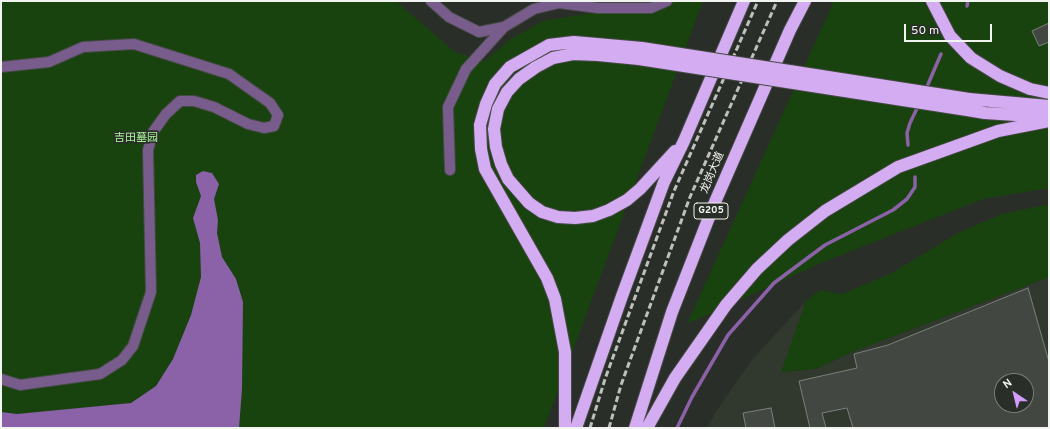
<!DOCTYPE html>
<html>
<head>
<meta charset="utf-8">
<style>
	body { margin:0 }
	#map { position:relative; width:1050px; height:429px; overflow:hidden; background:#2a2e29; font-family:Overpass,sans-serif }
	canvas { display:block }
	.frame { position:absolute; inset:0; border:2px solid #f2f4f1; pointer-events:none }
	.north { position:absolute; left:994px; top:373px; width:40px; height:40px; box-sizing:border-box; background:#2a2e29; border:1px solid #7a7d79; border-radius:50%; rotate:325deg; font-size:11px; font-weight:700; line-height:16px; text-align:center; color:#f2f4f1 }
	.north::after { content:''; display:block; margin:auto; width:14px; height:18px; background:#d49cfc; clip-path:polygon(50% 0,100% 100%,50% 72%,0 100%) }
	.scale { position:absolute; left:904px; top:24px; width:88px; height:18px; box-sizing:border-box; border:2px solid #f2f4f1; border-top:0; padding-left:5px; font-size:12px; line-height:14px; white-space:nowrap; color:#f2f4f1; -webkit-text-stroke:3px #2a2e29; paint-order:stroke }
</style>
</head>
<body>
<div id="map">
<canvas width="1050" height="429"></canvas>
<div class="frame"></div>
<div class="north">N</div>
<div class="scale">50 m</div>
</div>
<script>
const ctx = document.querySelector('canvas').getContext('2d');
ctx.lineJoin = 'round';
function fill(path, color) { ctx.fillStyle = color; ctx.fill(path, 'evenodd'); }
const toPath = rows => new Path2D(rows.map(r => 'M' + r).join(''));
function strokePath(path, color, width, dash) { ctx.strokeStyle = color; ctx.lineWidth = width; ctx.lineCap = dash ? 'butt' : 'round'; ctx.setLineDash(dash || []); ctx.stroke(path); }
function write(font, color, halo, rows, align = 'center') {
  ctx.font = font + ' Overpass,"Noto Sans SC",sans-serif'; ctx.lineWidth = 3.5; ctx.setLineDash([]); ctx.textBaseline = 'middle'; ctx.strokeStyle = halo; ctx.fillStyle = color; for (const [text, x, y, turn = 0] of rows) {
    ctx.save(); ctx.translate(x, y); ctx.rotate((+turn || 0) * Math.PI / 180); ctx.textAlign = isNaN(turn) ? turn : align; if (halo) ctx.strokeText(text, 0, 0); ctx.fillText(text, 0, 0); ctx.restore();
  }
}
fill(toPath([
	[1049,277,1049,428,707,428,715,413,751,361,806,301,782,372,816,369,852,352],
	[1002,381,1026,381,1026,405,1002,405]
]), '#31392f');
fill(toPath([
	[1,1,396,1,455,52,485,61,511,39,543,21,667,1,703,1,544,428,1,428],
	[834,1,1049,1,1049,188,983,199,821,263,687,324],
	[1049,204,1049,277,852,352,816,369,781,372,806,301,820,290,842,294,890,274,960,232,1002,214]
]), '#18430e');
fill(toPath([
	[203,171,212,173,219,184,214,199,218,220,217,233,222,257,236,279,243,302,242,389,239,428,1,428,1,412,17,414,131,403,156,386,173,359,191,315,201,277,200,243,193,218,201,196,196,182,196,175]
]), '#8b61a8');
strokePath(toPath([
	[967,6,968,1],
	[926,89,941,54],
	[908,145,907,133,910,123,919,104],
	[677,428,692,397,728,335,774,283,825,245,893,210,907,199,915,187,915,177]
]), '#8b61a8', 3.5);
const building = toPath([
	[1049,23,1049,42,1039,46,1032,31,1049,23],
	[1028,288,1049,362,1049,428,853,428,847,408,822,413,826,428,810,428,799,381,857,368,854,354,888,345,1028,288],
	[1002,381,1026,381,1026,405,1002,405,1002,381],
	[771,408,775,428,746,428,743,413,771,408]
]);
fill(building, '#434742');
strokePath(building, '#7b807a', 1);
const minor = toPath([
	[431,1,449,17,479,32,504,27,534,9,559,3,598,8,651,8,667,1],
	[1,67,49,62,83,47,134,44,229,74,270,103,278,115,274,126,264,128,248,124,214,107,194,101,180,101,166,114,153,132,148,150,151,292,133,346,122,360,100,374,20,385,1,379],
	[450,170,448,107,466,69,504,27]
]);
const highway = toPath([
	[932,1,950,36,971,58,1000,76,1030,89,1049,93],
	[639,59,598,55,573,54,553,58,536,67,519,79,507,92,498,109,494,129,496,147,501,164,508,179,529,203,542,212,558,217,575,218,593,216,609,210,627,200,640,189,675,151],
	[969,99,1049,106],
	[967,110,985,113,1046,117],
	[565,428,565,352,555,299,547,278,485,169,481,149,480,125,486,104,495,84,510,67,549,45,574,42,642,48],
	[576,428,622,296,664,182,684,141,744,1],
	[635,428,672,312,715,202,790,30,805,1],
	[647,428,675,378,726,305,757,269,788,240,825,211,898,167,998,131,1049,121]
]);
strokePath(minor, '#464a45', 12);
strokePath(highway, '#464a45', 14);
strokePath(minor, '#785d8c', 10);
strokePath(highway, '#d4acf2', 12);
strokePath(toPath([
	[590,428,605,379,674,191,758,1],
	[609,428,621,385,690,197,777,1]
]), '#bdc0bc', 3, [6, 3]);
const highwayBridge = toPath([
	[642,48,969,99],
	[639,59,967,110]
]);
strokePath(highwayBridge, '#464a45', 14, []);
strokePath(highwayBridge, '#d4acf2', 12);
for (const [x, y, w] of [
	[711,211,34]
]) { const box = new Path2D(); box.roundRect(x - w / 2, y - 8, w, 16, 3); ctx.fillStyle = '#2a2e29'; ctx.fill(box); strokePath(box, '#f2f4f1', 1); }
write('bold 10px', '#f2f4f1', null, [
	["G205",711,211]
]);
write('11px', '#aaf79a', '#2a2e29', [
	["吉田墓园",136,139]
]);
write('11px', '#f2f4f1', '#2a2e29', [
	["龙岗大道",713,173,-67]
]);
</script>
</body>
</html>
